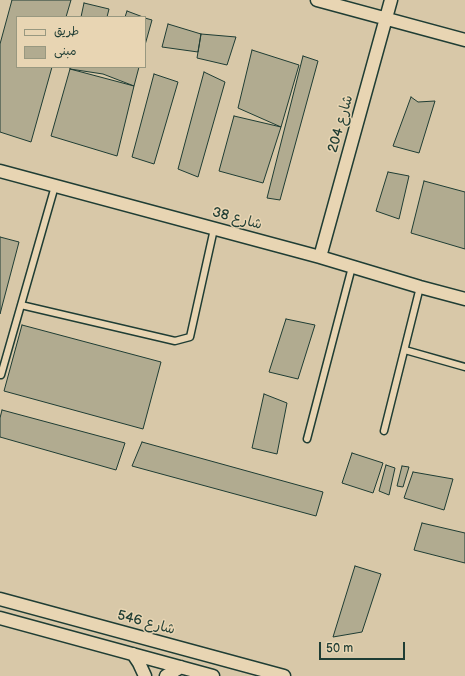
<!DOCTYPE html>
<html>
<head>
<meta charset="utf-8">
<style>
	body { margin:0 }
	#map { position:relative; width:465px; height:676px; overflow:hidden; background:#e8d5b3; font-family:"Balsamiq Sans","Playpen Sans Arabic",sans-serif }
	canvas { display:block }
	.legend { position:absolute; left:16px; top:16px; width:130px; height:52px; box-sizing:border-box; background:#e8d5b3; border:1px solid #989880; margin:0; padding:5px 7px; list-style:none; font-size:12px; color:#1f3d34 }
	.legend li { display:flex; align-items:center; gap:8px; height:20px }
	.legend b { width:20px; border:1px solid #989880 }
	.scale { position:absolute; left:319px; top:642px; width:86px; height:18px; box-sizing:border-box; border:2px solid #1f3d34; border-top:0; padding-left:5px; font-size:12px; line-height:14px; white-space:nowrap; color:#1f3d34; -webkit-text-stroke:3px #e8d5b3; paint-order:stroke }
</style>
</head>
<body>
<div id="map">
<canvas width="465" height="676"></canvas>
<ul class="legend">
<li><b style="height:5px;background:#e8d5b3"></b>طريق</li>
<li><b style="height:11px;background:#b1ab90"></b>مبنى</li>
</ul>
<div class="scale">50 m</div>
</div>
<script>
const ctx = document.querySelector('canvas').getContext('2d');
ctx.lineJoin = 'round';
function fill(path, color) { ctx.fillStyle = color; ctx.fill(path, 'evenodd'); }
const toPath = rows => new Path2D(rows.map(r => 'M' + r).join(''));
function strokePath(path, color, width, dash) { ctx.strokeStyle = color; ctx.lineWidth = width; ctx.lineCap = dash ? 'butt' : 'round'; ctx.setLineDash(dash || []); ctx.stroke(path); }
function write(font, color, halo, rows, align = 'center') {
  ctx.font = font + ' "Balsamiq Sans","Playpen Sans Arabic",sans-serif'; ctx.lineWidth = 3; ctx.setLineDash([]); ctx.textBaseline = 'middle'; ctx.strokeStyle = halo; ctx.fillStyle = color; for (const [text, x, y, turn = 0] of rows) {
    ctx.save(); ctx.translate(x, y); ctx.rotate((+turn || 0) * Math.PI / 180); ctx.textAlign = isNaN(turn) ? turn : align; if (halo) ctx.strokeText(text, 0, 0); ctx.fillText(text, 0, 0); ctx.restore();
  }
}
fill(toPath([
	[0,0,465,0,465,676,0,676],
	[17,17,145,17,145,67,17,67]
]), '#d8c8a8');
const building = toPath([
	[12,0,71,0,66,17,17,17,17,67,52,67,31,142,0,132,0,44,12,0],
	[84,3,109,9,107,17,81,17,84,3],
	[127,11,143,17,125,17,127,11],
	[145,18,152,20,145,45,145,18],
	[168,24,201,34,198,52,162,47,168,24],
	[201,34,236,37,227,65,197,58,201,34],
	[252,50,299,65,281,127,238,108,252,50],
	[303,56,318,61,280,200,267,198,303,56],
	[70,67,139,67,134,86,103,74,70,69,70,67],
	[70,69,134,86,117,156,51,136,70,69],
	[204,72,225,82,198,177,178,169,204,72],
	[154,74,178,82,154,164,132,157,154,74],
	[411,97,418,102,435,101,419,153,393,146,411,97],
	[234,116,281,127,263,183,219,171,234,116],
	[388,172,409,176,399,219,376,211,388,172],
	[424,181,465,192,465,249,411,233,424,181],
	[0,237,19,242,0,314,0,237],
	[286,319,315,325,298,379,269,372,286,319],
	[22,325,161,362,143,429,4,391,22,325],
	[264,394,287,403,277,454,252,448,264,394],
	[2,410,125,443,116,470,0,437,0,418,2,410],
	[142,442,323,492,316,516,132,466,142,442],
	[352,453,383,463,373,493,342,483,352,453],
	[386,465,395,468,389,495,379,491,386,465],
	[402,466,409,467,403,487,397,486,402,466],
	[413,472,453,479,444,510,404,498,413,472],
	[422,523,465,533,465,563,414,550,422,523],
	[355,566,381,574,362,632,333,637,355,566]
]);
fill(building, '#b1ab90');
strokePath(building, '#1f3d34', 1);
const service = toPath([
	[21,305,175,341,190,337,214,229],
	[405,350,465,367],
	[1,375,55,186],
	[384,431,420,287],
	[307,439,352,267]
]);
const minor = toPath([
	[317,0,465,40],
	[0,171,320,257,420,287,465,299],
	[320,257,391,0],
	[0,599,284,676],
	[0,618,213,676],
	[133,654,139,663,145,676],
	[166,676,181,667]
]);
strokePath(service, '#1f3d34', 9);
strokePath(minor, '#1f3d34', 15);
strokePath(service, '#e8d5b3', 6);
strokePath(minor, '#e8d5b3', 12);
write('14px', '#1f3d34', '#e8d5b3', [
	["شارع 204",341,124,-74],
	["شارع 38",237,219,15],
	["شارع 546",146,623,15]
]);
</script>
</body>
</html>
